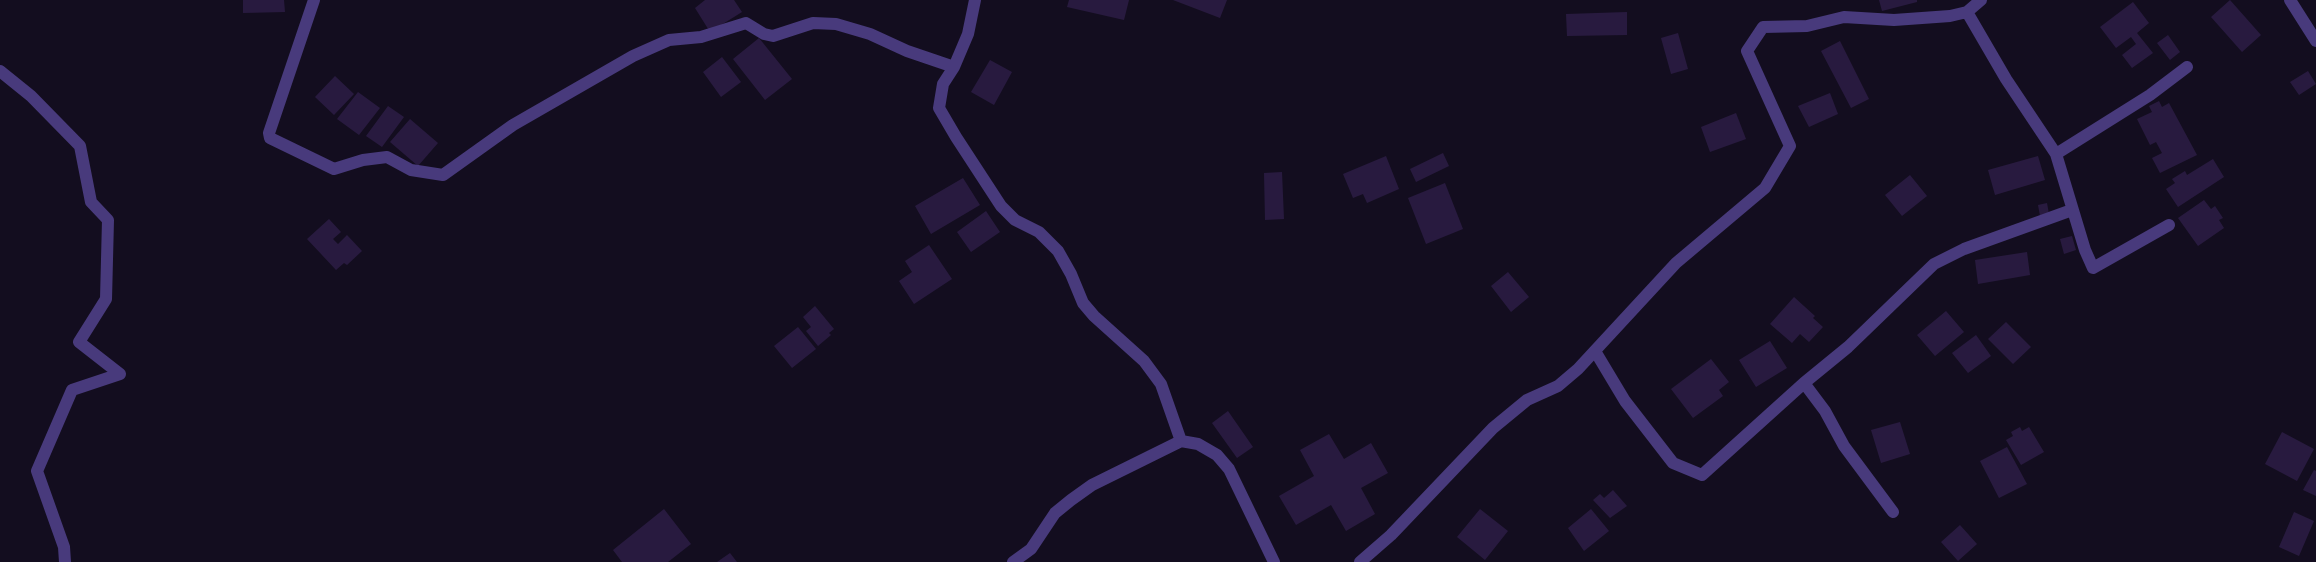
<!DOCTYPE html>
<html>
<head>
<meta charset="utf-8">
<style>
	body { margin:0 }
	canvas { display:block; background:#130d1f }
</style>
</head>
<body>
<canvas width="2316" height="562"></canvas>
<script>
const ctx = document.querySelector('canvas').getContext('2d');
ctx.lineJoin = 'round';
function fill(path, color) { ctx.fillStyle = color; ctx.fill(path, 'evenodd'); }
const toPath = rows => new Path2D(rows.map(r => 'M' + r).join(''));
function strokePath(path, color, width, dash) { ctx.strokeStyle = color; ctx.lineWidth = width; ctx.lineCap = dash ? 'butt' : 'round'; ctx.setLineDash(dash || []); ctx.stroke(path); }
fill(toPath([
	[243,0,284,0,285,12,243,13],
	[705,0,734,0,742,12,710,32,695,8],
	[1069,0,1129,0,1124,20,1067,7],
	[1173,0,1227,0,1220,18],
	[1879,0,1917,0,1917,2,1882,11],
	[2230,0,2261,35,2242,52,2211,17],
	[2133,2,2149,23,2137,33,2153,53,2132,68,2122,55,2136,44,2131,37,2116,48,2100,27],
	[1627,12,1627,35,1567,36,1566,14],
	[1678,33,1688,69,1671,74,1661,38],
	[2168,35,2180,52,2170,60,2157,43],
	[759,38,792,79,765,100,733,59],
	[1840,41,1869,99,1851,108,1821,51],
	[722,57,741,82,721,97,703,72],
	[990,60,1012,72,994,105,971,92],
	[2308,71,2316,84,2299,95,2290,82],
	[335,76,354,94,334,115,315,97],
	[358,92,380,108,359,135,337,119],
	[1830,93,1838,114,1809,127,1798,106],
	[2159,101,2162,107,2169,103,2197,155,2160,173,2152,158,2162,153,2156,142,2150,145,2137,119,2152,112,2149,106],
	[388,106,404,117,382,147,366,136],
	[1736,113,1746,139,1710,152,1701,127],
	[410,119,438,143,418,166,390,142],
	[1443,153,1449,166,1416,182,1410,169],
	[1386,156,1399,189,1367,203,1363,194,1353,198,1343,174],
	[2038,156,2045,180,1995,195,1988,170],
	[2213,159,2224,177,2178,207,2166,189,2175,183,2172,179,2185,171,2187,175],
	[1282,172,1284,219,1265,220,1264,173],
	[1910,175,1927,196,1902,216,1885,195],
	[963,178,980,205,931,234,915,206],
	[1445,183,1463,229,1426,244,1408,198],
	[2204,200,2211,209,2215,206,2223,218,2219,220,2224,228,2198,246,2178,218],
	[2047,203,2049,214,2040,216,2038,205],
	[986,211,1000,232,971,252,957,232],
	[329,219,341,232,333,239,338,244,347,235,362,251,347,265,344,263,336,270,307,239],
	[2072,236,2076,250,2064,254,2060,239],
	[929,245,952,279,914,304,899,281,912,272,905,261],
	[2027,252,2030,275,1978,284,1975,260],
	[1508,272,1529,297,1511,312,1491,286],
	[1794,297,1815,316,1813,318,1823,327,1809,342,1800,334,1792,343,1770,324],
	[815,306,834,329,829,333,831,335,818,346,806,331,811,327,803,317],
	[1946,311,1964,332,1935,356,1917,335],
	[2006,322,2031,347,2013,364,1988,339],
	[798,327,816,349,792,368,774,346],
	[1976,335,1991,356,1968,373,1952,353],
	[1770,341,1787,368,1756,387,1739,360],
	[1711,359,1729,382,1719,390,1723,396,1693,418,1671,389],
	[1228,411,1253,447,1237,458,1212,423],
	[1900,422,1910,454,1881,463,1871,430],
	[2020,427,2022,431,2029,427,2044,452,2021,465,2006,440,2013,436,2011,432],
	[2282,432,2314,449,2297,481,2265,464],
	[1329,434,1344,459,1371,443,1388,473,1361,488,1375,514,1346,531,1331,505,1296,525,1279,496,1314,476,1300,450],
	[2007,447,2027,484,1999,498,1980,461],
	[2314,470,2316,471,2316,496,2303,490],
	[1613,490,1627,506,1610,518,1593,500,1600,494,1604,498],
	[664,509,691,544,668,562,622,562,613,550],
	[1480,509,1508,531,1485,560,1457,537],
	[1591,509,1609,531,1584,551,1568,528],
	[2294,512,2314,521,2299,556,2279,547],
	[1960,525,1977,544,1958,561,1941,542],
	[730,553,737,562,717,562]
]), '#281a3f');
strokePath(toPath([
	[314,0,269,133,270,138,334,169,363,160,387,157,411,170,443,175,513,125,633,56,669,40,701,37,746,23,764,34,773,36,813,23,836,24,870,34,907,51,954,67],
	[975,0,968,34,954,67,943,84,939,108,956,137,1001,206,1015,220,1039,232,1058,251,1071,274,1083,303,1094,316,1144,361,1161,384,1181,441],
	[2290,0,2316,41],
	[1967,12,2006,79,2056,154,2085,250,2093,268,2169,225],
	[0,71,31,96,80,146,91,202,108,220,106,299,79,342,120,374,72,390,37,471,64,547,65,562],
	[2056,154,2150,95,2187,67],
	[1595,351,1625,401,1673,463,1702,475,1804,383,1825,411,1844,446,1893,512],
	[1804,383,1848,347,1934,264,1964,249,2072,210],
	[1013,562,1031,549,1055,513,1071,500,1092,485,1181,441,1198,444,1217,455,1229,469,1274,562],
	[1360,562,1391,535,1493,428,1527,400,1558,386,1578,369,1676,263,1765,188,1790,146,1747,51,1763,27,1807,26,1844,17,1894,20,1950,16,1967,12,1981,0]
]), '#483a7c', 12);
</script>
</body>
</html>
